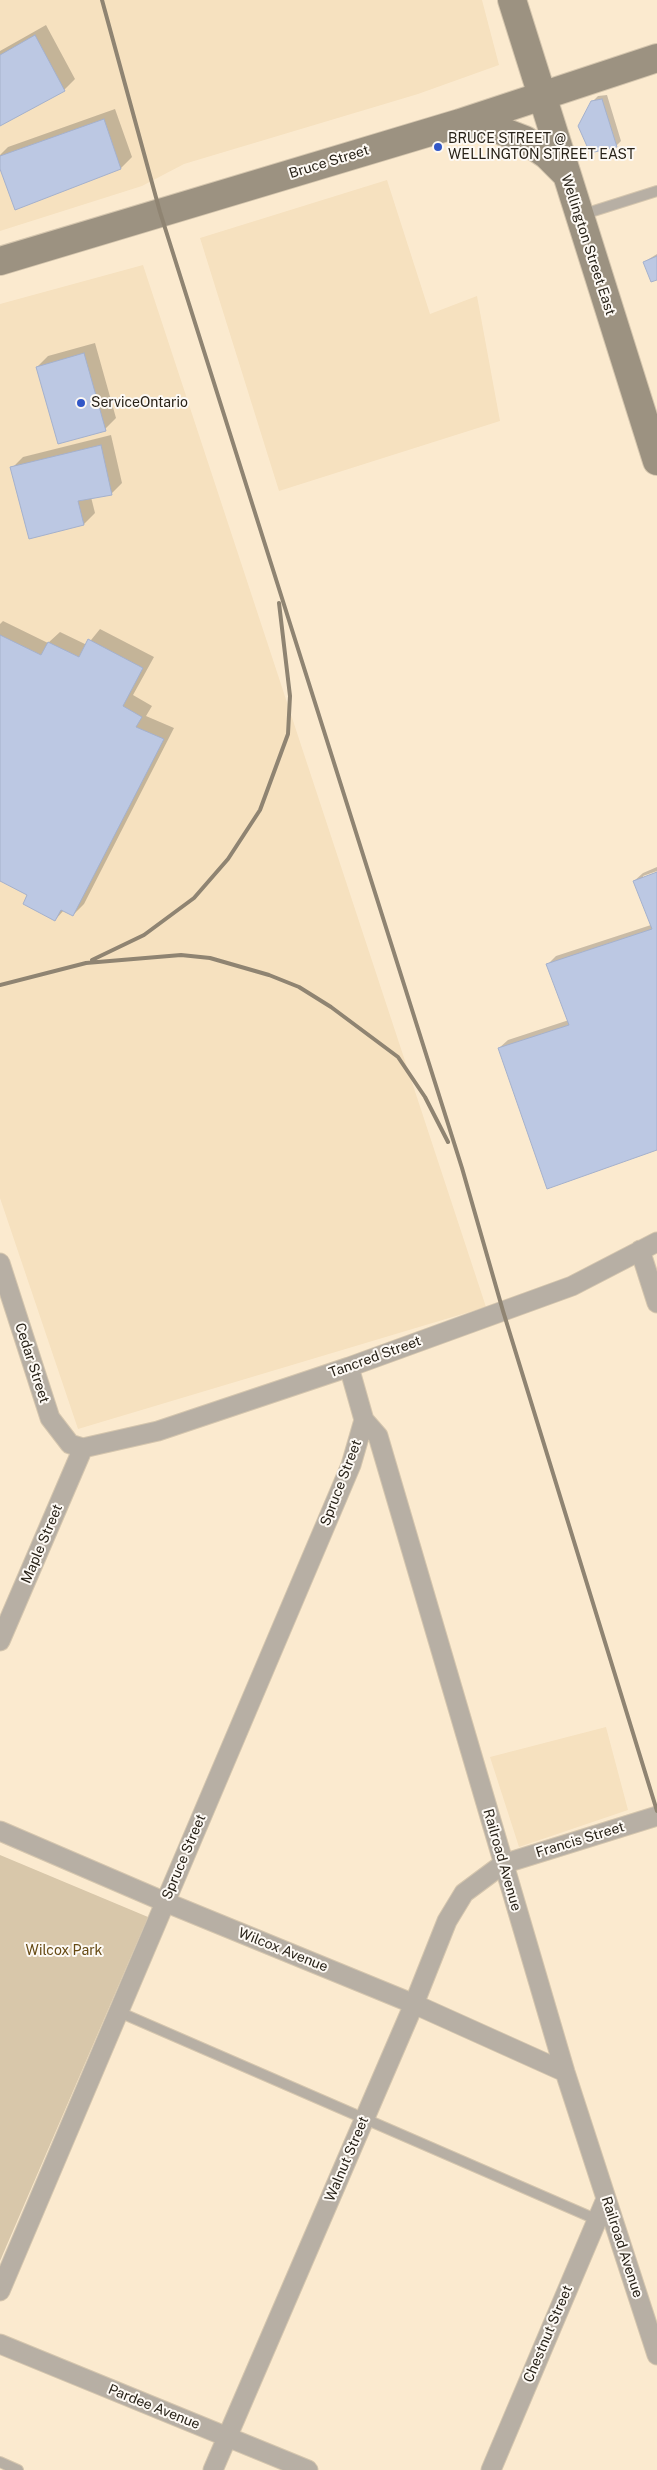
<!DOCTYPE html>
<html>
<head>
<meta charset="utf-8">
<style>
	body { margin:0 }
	canvas { display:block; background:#fbeacf }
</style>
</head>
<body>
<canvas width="657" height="2470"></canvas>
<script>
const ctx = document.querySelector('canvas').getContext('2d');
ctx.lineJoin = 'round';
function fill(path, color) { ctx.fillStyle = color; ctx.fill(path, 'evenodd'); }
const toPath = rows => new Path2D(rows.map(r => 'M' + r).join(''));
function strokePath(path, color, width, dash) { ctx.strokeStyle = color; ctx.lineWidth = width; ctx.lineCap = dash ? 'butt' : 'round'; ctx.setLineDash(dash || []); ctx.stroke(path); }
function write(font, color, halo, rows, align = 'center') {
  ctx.font = font + ' "Public Sans",sans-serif'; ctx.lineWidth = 4; ctx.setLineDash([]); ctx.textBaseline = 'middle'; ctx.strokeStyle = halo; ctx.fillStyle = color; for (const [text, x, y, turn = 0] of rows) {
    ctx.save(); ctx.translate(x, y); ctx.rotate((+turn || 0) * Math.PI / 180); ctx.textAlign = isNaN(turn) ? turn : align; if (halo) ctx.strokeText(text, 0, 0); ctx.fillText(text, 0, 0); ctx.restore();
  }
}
fill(toPath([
	[0,0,482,0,499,65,418,94,184,164,142,186,0,231],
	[387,180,430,314,477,296,500,421,279,491,200,238],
	[143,265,486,1307,78,1429,0,1198,0,304],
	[606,1727,628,1810,519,1847,490,1757]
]), '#f6e1bf');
fill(toPath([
	[0,1855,148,1917,0,2261]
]), '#d8c7aa');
fill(toPath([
	[46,25,75,79,64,90,0,124,0,51],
	[607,95,621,141,616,146,592,102,598,96],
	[115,109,132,157,121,168,0,165,0,155,8,147],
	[657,254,657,278,644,262],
	[95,343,116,418,105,429,37,367,48,356],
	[111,435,122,483,111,494,91,497,95,513,84,524,30,537,12,468,23,457],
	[3,621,48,643,60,632,87,645,100,629,154,657,133,695,152,706,146,716,174,728,84,904,73,915,64,910,55,920,29,894,0,879,0,624],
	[657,867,657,871,643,876,643,878,657,873,657,1149,499,1048,508,1040,569,1020,548,964,556,956,651,925,634,881,643,873]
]), '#0003');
const building = toPath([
	[35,35,65,91,0,126,0,55,35,35],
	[602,99,617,147,590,153,578,126,591,101,602,99],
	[104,119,121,169,15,210,0,169,0,156,104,119],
	[657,256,657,280,651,282,643,262,657,256],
	[84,353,106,431,58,444,36,367,84,353],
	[101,445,112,495,78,501,84,525,29,539,10,467,101,445],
	[0,635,41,655,48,642,79,657,88,639,143,668,123,706,142,717,136,727,164,739,73,916,61,910,55,921,23,904,27,895,0,881,0,635],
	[657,872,657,1150,547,1189,498,1048,569,1025,546,964,652,929,633,881,657,872]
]);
fill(building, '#bcc8e3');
strokePath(building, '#a5b1cc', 1);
const lane = toPath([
	[581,215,657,191],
	[119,2012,600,2221],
	[0,2462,18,2470]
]);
const street = toPath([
	[640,1250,657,1303],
	[0,1263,50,1418,70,1444,83,1448,158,1431,349,1367,572,1286,657,1242],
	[349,1367,364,1420,378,1436,565,2072,657,2355],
	[0,1641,83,1448],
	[0,1831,165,1902,414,2004,565,2072],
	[0,2291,351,1465,364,1420],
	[0,2344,308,2470],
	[213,2470,414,2004,447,1921,464,1893,503,1864,657,1816],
	[491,2470,606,2199]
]);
const secondary = toPath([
	[512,0,657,461],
	[464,123,494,128,525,140,547,155,566,174],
	[0,261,460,123,657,58]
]);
strokePath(lane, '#d5c6ae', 12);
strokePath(street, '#d5c6ae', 21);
strokePath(secondary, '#d5c6ae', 30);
strokePath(lane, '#b7afa4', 10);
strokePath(street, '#b7afa4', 19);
strokePath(secondary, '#9c9281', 28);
strokePath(toPath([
	[102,0,160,212,462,1168,503,1311,657,1811],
	[92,960,144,935,194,898,228,859,260,810,288,734,290,696,279,603],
	[0,985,86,963,181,955,210,958,269,975,299,987,331,1007,398,1057,425,1097,448,1142]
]), '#8f8472', 4);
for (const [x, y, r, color] of [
	[438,147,5,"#3257c7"],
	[81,403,5,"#3257c7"]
]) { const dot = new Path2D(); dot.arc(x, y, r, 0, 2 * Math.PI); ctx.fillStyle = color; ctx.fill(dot); strokePath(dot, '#fdf9f4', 2); }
write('14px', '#282218', '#fdf9f4', [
	["BRUCE STREET @",448,139],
	["WELLINGTON STREET EAST",448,155],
	["ServiceOntario",91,403]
], 'left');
write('14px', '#282218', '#fdf9f4', [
	["Bruce Street",329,162,-17],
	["Wellington Street East",588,245,72],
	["Tancred Street",375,1357,-20],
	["Cedar Street",32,1363,72],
	["Spruce Street",341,1483,-69],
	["Maple Street",42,1544,-67],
	["Francis Street",580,1840,-17],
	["Spruce Street",184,1857,-67],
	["Railroad Avenue",502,1860,74],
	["Wilcox Avenue",283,1950,22],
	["Walnut Street",347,2159,-67],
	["Railroad Avenue",622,2247,72],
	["Chestnut Street",548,2334,-67],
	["Pardee Avenue",154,2407,22]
]);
write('14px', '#664a14', '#fdf9f4', [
	["Wilcox Park",64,1951]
]);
</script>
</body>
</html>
